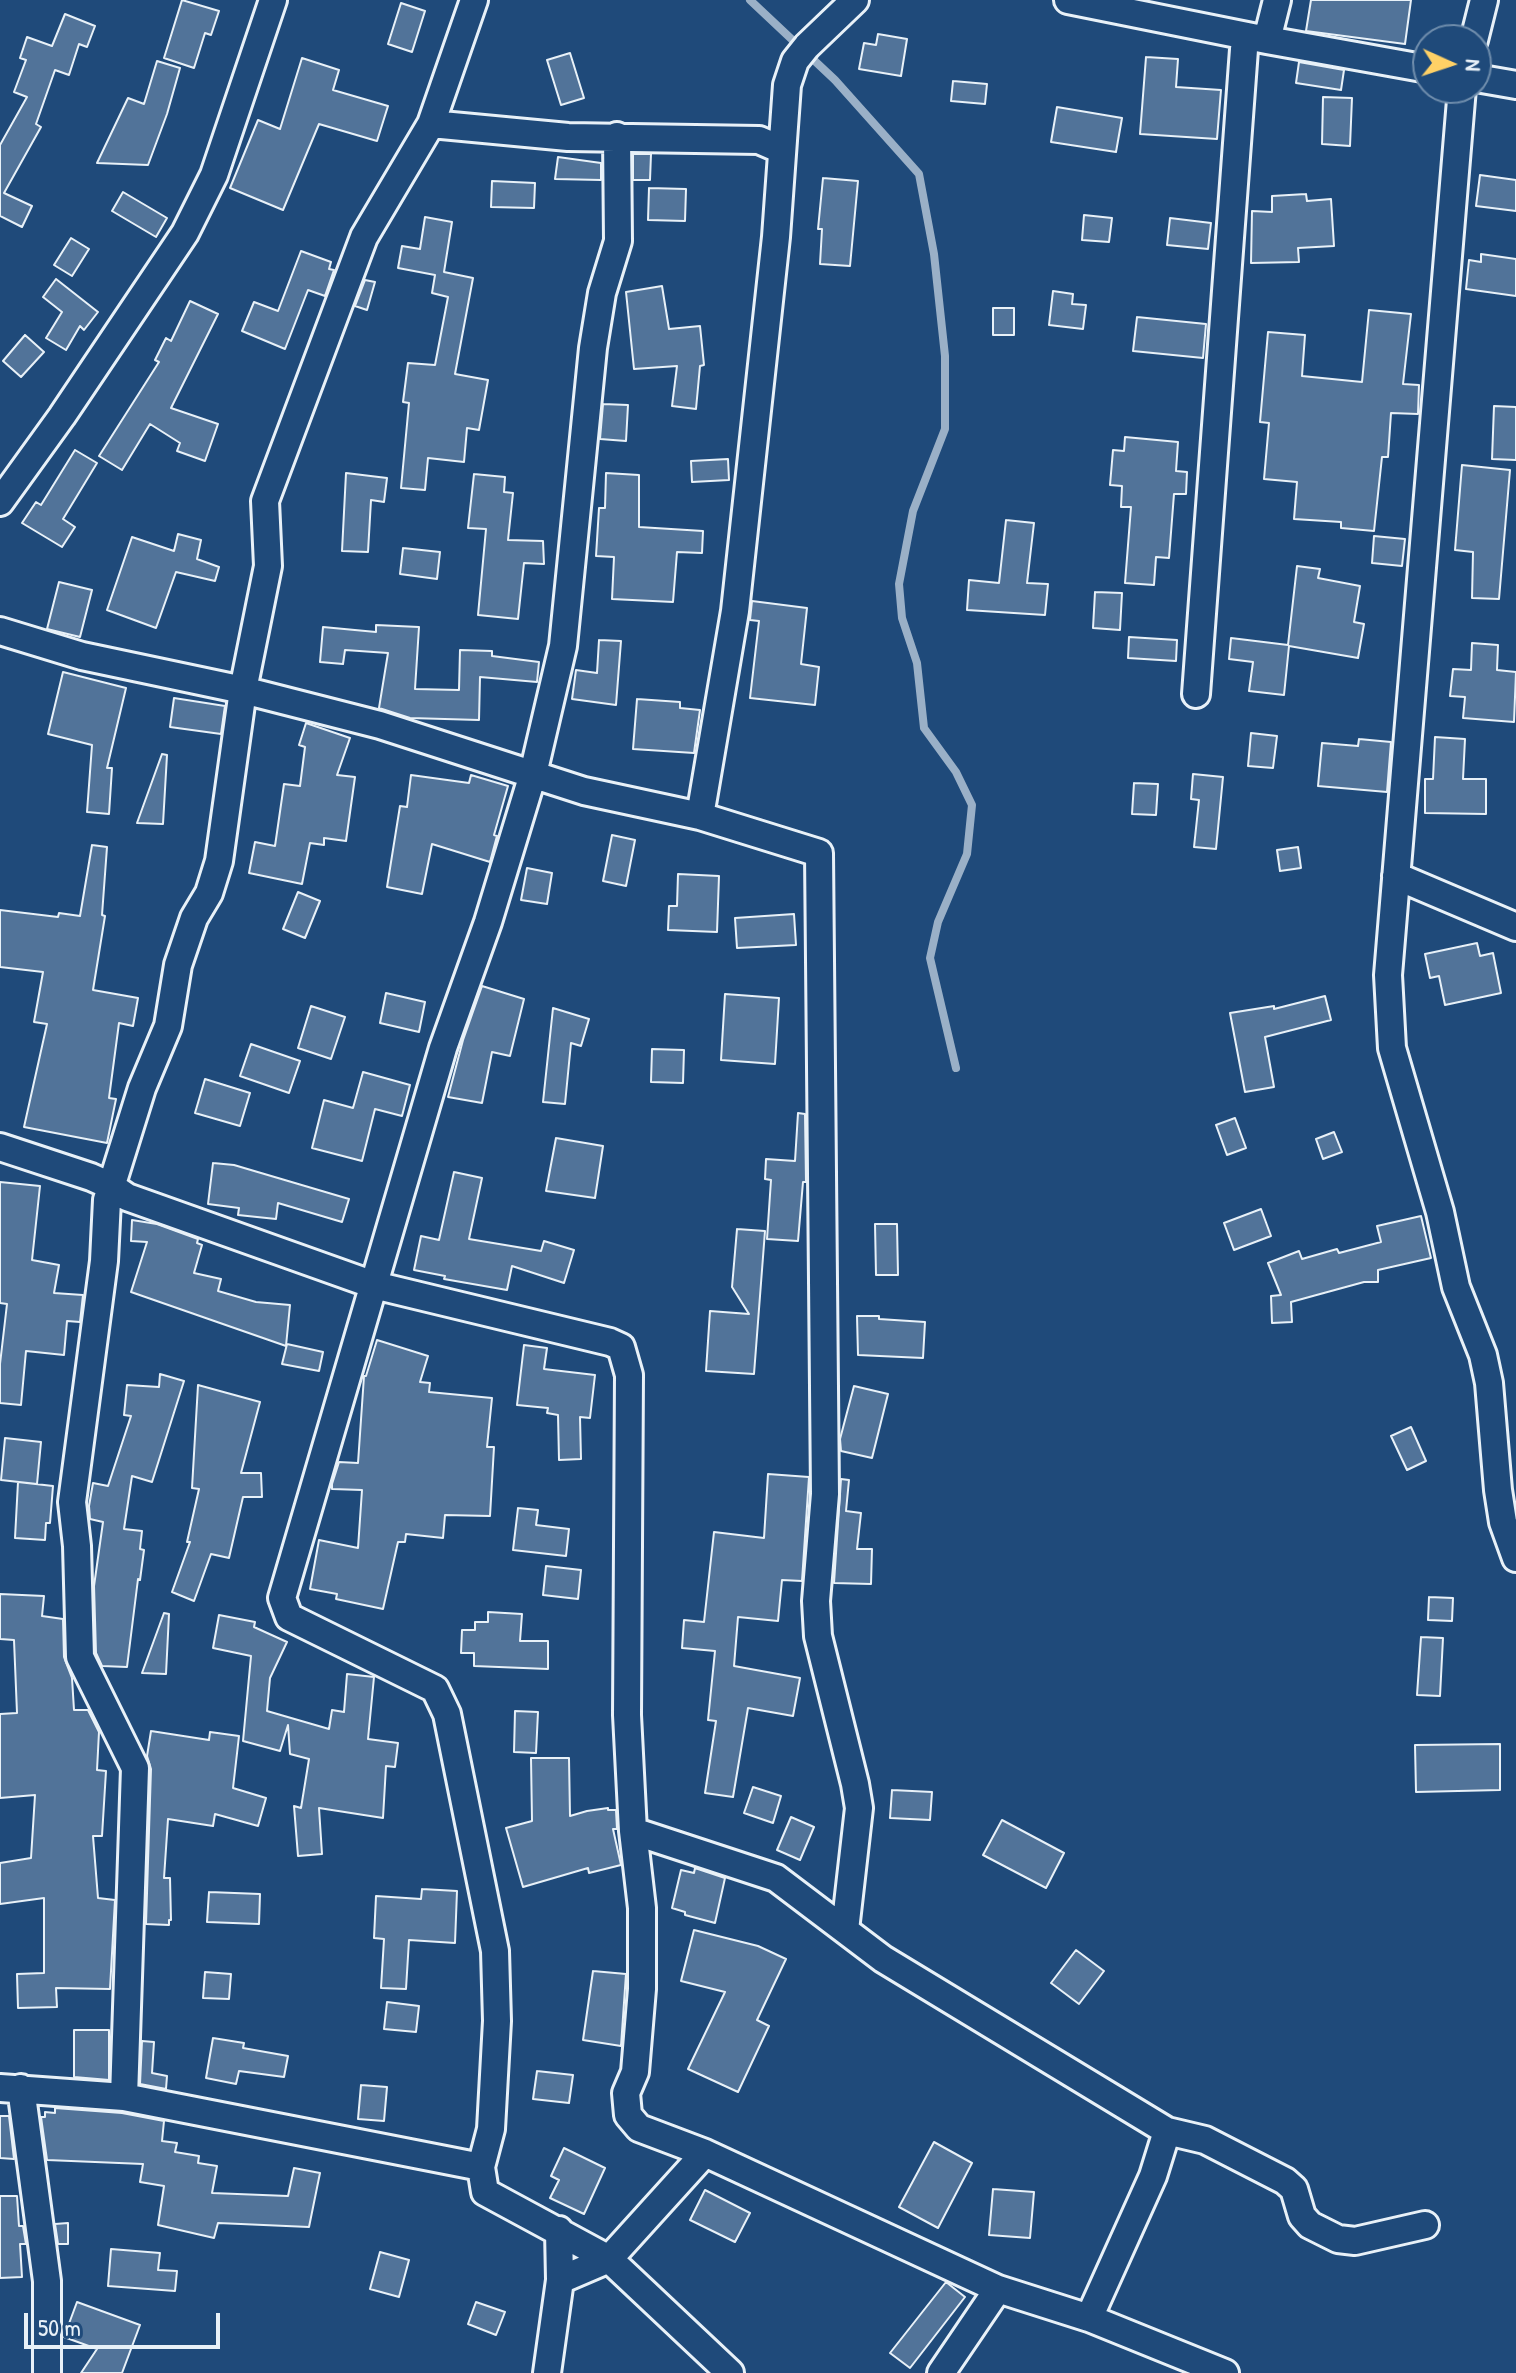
<!DOCTYPE html>
<html>
<head>
<meta charset="utf-8">
<style>
	body { margin:0 }
	#map { position:relative; width:1516px; height:2373px; overflow:hidden; background:#1f4a7a; font-family:"Patrick Hand",sans-serif }
	canvas { display:block }
	.north { position:absolute; left:1412px; top:24px; width:80px; height:80px; box-sizing:border-box; background:#1f4a7a; border:2px solid #6f8dac; border-radius:50%; rotate:93deg; font-size:22px; font-weight:700; line-height:32px; text-align:center; color:#e8f1f8 }
	.north::after { content:''; display:block; margin:auto; width:28px; height:36px; background:#ffd166; clip-path:polygon(50% 0,100% 100%,50% 72%,0 100%) }
	.scale { position:absolute; left:24px; top:2313px; width:196px; height:36px; box-sizing:border-box; border:4px solid #e8f1f8; border-top:0; padding-left:10px; font-size:24px; line-height:28px; white-space:nowrap; color:#e8f1f8; -webkit-text-stroke:6px #1f4a7a; paint-order:stroke }
</style>
</head>
<body>
<div id="map">
<canvas width="1516" height="2373"></canvas>
<div class="north">N</div>
<div class="scale">50 m</div>
</div>
<script>
const ctx = document.querySelector('canvas').getContext('2d');
ctx.lineJoin = 'round';
const toPath = rows => new Path2D(rows.map(r => 'M' + r).join(''));
function strokePath(path, color, width, dash) { ctx.strokeStyle = color; ctx.lineWidth = width; ctx.lineCap = dash ? 'butt' : 'round'; ctx.setLineDash(dash || []); ctx.stroke(path); }
function fill(path, color) { ctx.fillStyle = color; ctx.fill(path, 'evenodd'); }
strokePath(toPath([
	[750,0,835,80,919,174,934,254,945,356,945,429,913,511,899,584,902,618,917,663,924,728,956,772,972,805,967,854,938,922,930,958,956,1068]
]), '#9ab0c7', 8);
const building = toPath([
	[182,0,219,11,211,35,205,33,194,68,164,58,182,0],
	[1311,0,1411,0,1405,44,1306,31,1311,0],
	[401,3,425,11,412,52,388,44,401,3],
	[65,14,95,26,87,47,79,44,69,75,55,70,36,124,41,127,4,193,32,206,22,227,0,216,0,145,27,97,14,92,26,60,20,58,27,37,52,46,65,14],
	[878,34,907,39,901,76,859,69,864,43,876,45,878,34],
	[570,53,584,98,561,105,547,60,570,53],
	[1146,57,1178,59,1176,87,1221,90,1217,139,1140,134,1146,57],
	[302,58,339,70,333,90,388,106,377,141,319,124,283,210,230,188,258,120,280,129,302,58],
	[157,61,180,68,167,114,148,165,97,163,128,98,144,104,157,61],
	[1299,62,1344,70,1341,90,1296,83,1299,62],
	[953,81,987,84,985,104,951,101,953,81],
	[1323,97,1352,98,1350,146,1322,144,1323,97],
	[1057,107,1122,118,1116,152,1051,142,1057,107],
	[633,154,651,154,650,180,633,180,633,154],
	[558,157,601,163,601,180,555,179,558,157],
	[1480,175,1516,180,1516,211,1476,206,1480,175],
	[823,178,858,181,850,266,820,264,822,229,818,229,823,178],
	[492,181,535,183,534,208,491,207,492,181],
	[649,188,686,189,685,221,648,220,649,188],
	[123,192,167,218,156,237,112,211,123,192],
	[1306,194,1307,201,1331,199,1334,246,1298,248,1299,262,1251,263,1252,211,1272,212,1272,196,1306,194],
	[1084,215,1112,218,1109,242,1082,240,1084,215],
	[425,217,452,222,444,272,473,278,455,374,488,380,479,430,467,428,464,462,428,458,425,490,401,488,409,403,403,402,408,363,435,365,448,297,432,293,435,275,398,268,402,246,420,249,425,217],
	[1170,218,1211,223,1208,249,1167,245,1170,218],
	[71,238,89,249,72,276,54,265,71,238],
	[301,251,331,262,329,269,334,270,325,296,308,290,285,349,242,331,254,302,278,311,301,251],
	[1481,254,1516,259,1516,296,1466,289,1469,260,1481,262,1481,254],
	[56,279,98,312,84,330,80,326,66,350,46,338,62,312,43,297,56,279],
	[365,280,375,282,367,310,355,306,365,280],
	[662,286,669,329,700,326,704,365,700,366,696,409,672,406,677,366,634,369,626,292,662,286],
	[1053,291,1073,294,1072,304,1086,305,1083,329,1049,325,1053,291],
	[190,301,218,314,171,408,218,424,205,461,177,451,180,443,150,424,122,470,99,456,159,362,155,360,166,338,171,341,190,301],
	[993,308,1014,308,1014,335,993,335,993,308],
	[1369,310,1411,314,1403,384,1419,385,1418,414,1391,413,1388,457,1382,457,1374,531,1341,528,1341,522,1294,519,1297,482,1264,479,1269,423,1260,422,1268,332,1305,335,1302,376,1362,382,1369,310],
	[1137,317,1206,324,1203,358,1133,351,1137,317],
	[25,335,44,352,21,377,3,361,25,335],
	[603,404,628,405,626,441,600,439,603,404],
	[1494,406,1516,407,1516,460,1492,459,1494,406],
	[1125,437,1178,442,1176,471,1187,472,1186,494,1174,494,1169,558,1156,557,1154,585,1125,583,1131,507,1121,507,1122,486,1110,485,1113,450,1124,451,1125,437],
	[75,450,97,463,63,519,75,527,62,547,22,523,36,502,41,505,75,450],
	[728,459,729,480,692,482,691,461,728,459],
	[1462,465,1510,470,1499,599,1472,598,1473,552,1455,550,1462,465],
	[346,473,387,478,384,502,371,500,368,552,342,551,346,473],
	[606,473,639,475,639,527,703,531,702,553,677,552,673,602,612,599,614,557,596,556,599,508,605,508,606,473],
	[474,474,505,477,504,492,513,493,508,540,543,541,544,564,524,563,518,619,478,615,486,529,468,528,474,474],
	[1006,520,1034,523,1027,583,1048,584,1045,615,967,610,969,580,999,583,1006,520],
	[178,534,201,540,197,559,219,567,215,581,176,572,156,628,107,610,132,537,174,551,178,534],
	[1374,536,1405,539,1402,566,1372,563,1374,536],
	[403,548,440,552,437,579,400,574,403,548],
	[1297,566,1320,569,1318,578,1360,586,1354,622,1364,624,1358,658,1289,646,1284,695,1249,691,1253,662,1229,659,1231,638,1288,645,1297,566],
	[59,582,92,590,80,637,47,629,59,582],
	[1095,592,1122,593,1120,630,1093,628,1095,592],
	[752,601,807,608,801,664,819,667,815,705,750,698,759,621,750,620,752,601],
	[376,625,419,627,415,689,459,690,460,650,492,651,492,656,539,662,537,682,480,677,479,720,410,718,379,708,388,653,345,650,343,664,320,662,323,627,376,632,376,625],
	[1129,637,1177,640,1176,661,1128,658,1129,637],
	[599,640,621,641,616,705,572,699,576,670,597,673,599,640],
	[1472,643,1498,645,1497,670,1516,672,1514,722,1463,718,1465,697,1450,696,1453,669,1471,670,1472,643],
	[63,672,126,688,107,768,112,768,109,814,87,812,92,745,48,734,63,672],
	[174,698,225,706,221,734,170,727,174,698],
	[637,699,680,702,680,708,700,710,694,753,633,749,637,699],
	[306,723,350,738,337,775,355,777,346,841,324,838,324,845,310,843,302,884,249,873,255,842,275,846,284,784,300,786,305,747,299,745,306,723],
	[1251,733,1277,736,1273,768,1248,766,1251,733],
	[1435,737,1465,739,1463,779,1486,779,1486,814,1425,813,1425,779,1433,779,1435,737],
	[1359,739,1391,742,1387,792,1318,786,1322,743,1358,746,1359,739],
	[162,754,167,755,163,824,137,823,162,754],
	[1193,774,1223,777,1216,849,1194,847,1199,800,1191,799,1193,774],
	[411,775,469,783,471,775,508,786,494,835,497,836,490,862,432,844,422,894,387,887,400,806,407,807,411,775],
	[1134,783,1158,784,1156,815,1132,814,1134,783],
	[612,835,635,840,626,886,603,881,612,835],
	[92,845,107,847,102,915,105,916,93,990,138,998,133,1026,119,1023,109,1098,116,1099,107,1143,24,1127,47,1024,34,1022,43,972,0,967,0,910,58,917,59,913,80,916,92,845],
	[1298,847,1301,868,1280,871,1277,850,1298,847],
	[527,868,552,873,547,904,521,900,527,868],
	[678,874,719,876,717,932,668,930,669,906,677,906,678,874],
	[298,892,320,901,305,938,283,929,298,892],
	[794,914,796,945,737,948,735,918,794,914],
	[1477,943,1480,956,1493,953,1501,993,1445,1005,1439,976,1430,978,1425,954,1477,943],
	[482,986,524,999,510,1056,492,1052,482,1103,448,1097,463,1040,482,986],
	[386,993,425,1002,419,1032,380,1023,386,993],
	[725,994,779,998,775,1064,721,1060,725,994],
	[1325,996,1331,1020,1265,1037,1274,1087,1245,1092,1230,1013,1274,1006,1274,1009,1325,996],
	[311,1006,345,1017,331,1059,298,1048,311,1006],
	[553,1008,589,1019,581,1046,571,1043,565,1104,543,1102,553,1008],
	[251,1044,300,1061,289,1093,240,1076,251,1044],
	[652,1049,684,1050,683,1083,651,1082,652,1049],
	[363,1072,410,1085,402,1116,375,1109,362,1161,312,1148,324,1100,353,1108,363,1072],
	[205,1079,250,1093,240,1126,195,1113,205,1079],
	[798,1113,805,1114,806,1182,803,1182,798,1241,767,1239,771,1180,765,1179,766,1159,795,1161,798,1113],
	[1235,1118,1246,1148,1227,1155,1216,1125,1235,1118],
	[1334,1132,1342,1152,1323,1159,1316,1139,1334,1132],
	[556,1138,603,1146,595,1198,546,1191,556,1138],
	[213,1163,234,1165,349,1199,342,1222,278,1203,276,1219,238,1215,239,1208,208,1204,213,1163],
	[454,1172,482,1178,469,1239,541,1251,544,1241,574,1250,564,1283,512,1266,507,1290,444,1279,445,1276,414,1270,421,1236,439,1240,454,1172],
	[0,1182,40,1186,32,1260,59,1265,54,1293,83,1295,80,1322,67,1321,64,1355,26,1351,21,1405,0,1403,0,1364,7,1304,0,1303,0,1182],
	[1261,1209,1271,1236,1234,1250,1224,1223,1261,1209],
	[1421,1216,1431,1258,1378,1270,1378,1282,1364,1282,1291,1302,1292,1322,1272,1323,1271,1296,1281,1295,1268,1263,1299,1251,1302,1259,1337,1249,1339,1253,1381,1242,1377,1226,1421,1216],
	[132,1220,157,1224,198,1239,197,1243,202,1245,194,1273,221,1279,218,1291,256,1302,290,1305,286,1346,131,1292,147,1242,131,1241,132,1220],
	[875,1224,897,1224,898,1275,876,1275,875,1224],
	[737,1229,765,1231,754,1374,706,1371,710,1311,749,1314,732,1287,737,1229],
	[857,1316,879,1316,879,1319,925,1322,923,1358,858,1355,857,1316],
	[377,1340,428,1356,420,1382,430,1383,429,1392,492,1398,487,1447,494,1447,490,1516,445,1515,443,1538,406,1534,405,1542,398,1542,383,1609,336,1599,337,1594,310,1589,319,1540,358,1548,362,1490,332,1489,332,1484,339,1462,358,1463,364,1376,366,1376,377,1340],
	[287,1344,323,1352,319,1371,282,1364,287,1344],
	[524,1345,547,1348,544,1369,595,1375,590,1418,580,1417,581,1459,559,1460,558,1415,547,1413,548,1408,517,1405,524,1345],
	[160,1374,184,1381,152,1482,132,1476,124,1529,142,1531,140,1549,144,1550,140,1580,138,1579,127,1667,102,1666,96,1653,94,1586,103,1522,90,1519,89,1506,93,1483,108,1486,131,1416,124,1415,127,1385,159,1387,160,1374],
	[198,1385,260,1402,241,1473,261,1473,262,1497,243,1497,229,1558,211,1554,194,1601,172,1592,190,1542,187,1542,199,1489,192,1488,198,1385],
	[854,1386,888,1394,872,1458,841,1451,840,1439,854,1386],
	[1411,1427,1426,1461,1407,1470,1391,1436,1411,1427],
	[5,1438,41,1442,37,1484,1,1480,5,1438],
	[768,1474,809,1477,802,1581,782,1580,778,1621,738,1617,734,1666,800,1678,793,1716,748,1708,733,1797,705,1793,716,1721,708,1720,715,1651,682,1648,684,1620,704,1622,714,1532,764,1538,768,1474],
	[841,1479,849,1480,846,1511,861,1513,857,1549,872,1549,871,1584,834,1583,841,1479],
	[18,1482,53,1486,50,1523,46,1523,45,1540,15,1538,18,1482],
	[518,1508,538,1510,536,1525,569,1529,566,1556,513,1550,518,1508],
	[546,1566,581,1570,578,1599,543,1595,546,1566],
	[0,1594,44,1596,42,1616,63,1619,64,1657,72,1678,74,1710,88,1710,99,1732,97,1770,106,1771,102,1836,93,1836,98,1898,115,1900,110,1989,56,1988,57,2007,18,2008,17,1974,44,1973,44,1898,0,1904,0,1863,31,1858,35,1795,0,1798,0,1714,17,1713,14,1640,0,1639,0,1594],
	[1429,1597,1453,1598,1452,1621,1428,1620,1429,1597],
	[488,1612,522,1614,520,1641,548,1641,548,1669,474,1666,474,1653,461,1653,462,1630,475,1630,475,1622,488,1622,488,1612],
	[164,1613,169,1614,166,1674,142,1673,164,1613],
	[219,1615,255,1622,254,1627,287,1642,270,1678,267,1711,329,1729,332,1710,344,1712,347,1674,374,1677,368,1739,398,1743,395,1767,386,1766,383,1818,319,1808,322,1854,298,1856,294,1806,301,1808,309,1759,290,1754,288,1725,280,1751,243,1741,251,1656,213,1648,219,1615],
	[1421,1637,1443,1638,1440,1696,1417,1695,1421,1637],
	[515,1711,538,1712,536,1753,514,1752,515,1711],
	[151,1731,209,1740,210,1732,239,1736,233,1788,266,1798,258,1826,215,1814,213,1826,168,1819,164,1878,170,1878,171,1920,169,1920,169,1925,146,1924,151,1769,147,1756,151,1731],
	[1500,1744,1500,1790,1416,1792,1415,1745,1500,1744],
	[531,1758,569,1758,570,1816,587,1811,608,1808,608,1810,616,1810,617,1829,613,1829,621,1865,589,1873,588,1868,523,1887,506,1828,532,1821,531,1758],
	[753,1787,781,1796,773,1823,744,1813,753,1787],
	[892,1790,932,1792,930,1820,890,1818,892,1790],
	[791,1817,814,1827,800,1860,777,1850,791,1817],
	[1002,1820,1064,1853,1046,1888,983,1855,1002,1820],
	[695,1868,725,1878,715,1923,685,1915,685,1912,672,1908,681,1870,694,1873,695,1868],
	[422,1889,457,1891,455,1943,409,1940,406,1989,381,1988,384,1939,374,1938,376,1896,421,1899,422,1889],
	[209,1892,260,1894,259,1924,207,1922,209,1892],
	[694,1930,758,1946,786,1959,757,2020,769,2026,738,2092,688,2069,725,1992,681,1981,694,1930],
	[1076,1950,1104,1971,1079,2004,1051,1983,1076,1950],
	[593,1971,626,1974,621,2046,583,2040,593,1971],
	[205,1972,231,1974,229,1999,203,1998,205,1972],
	[387,2002,419,2006,416,2032,384,2029,387,2002],
	[74,2030,109,2030,109,2080,74,2077,74,2030],
	[213,2038,244,2043,243,2048,288,2056,284,2077,239,2071,236,2084,206,2078,213,2038],
	[142,2041,154,2042,152,2073,167,2076,166,2089,140,2084,142,2041],
	[537,2071,573,2075,569,2103,533,2099,537,2071],
	[361,2085,387,2087,384,2121,358,2119,361,2085],
	[55,2108,122,2113,164,2121,162,2141,177,2143,175,2152,199,2156,198,2163,217,2166,212,2193,288,2196,294,2168,320,2173,309,2227,218,2223,214,2238,158,2225,164,2186,140,2182,143,2164,47,2160,41,2117,45,2117,45,2112,55,2113,55,2108],
	[0,2116,9,2116,14,2159,0,2158,0,2116],
	[934,2142,972,2163,938,2228,899,2207,934,2142],
	[564,2148,605,2168,584,2214,550,2198,559,2180,551,2176,564,2148],
	[993,2189,1034,2192,1030,2238,989,2235,993,2189],
	[705,2190,750,2213,735,2242,690,2220,705,2190],
	[0,2196,17,2196,19,2226,23,2226,26,2244,20,2244,22,2277,0,2278,0,2196],
	[68,2223,68,2244,58,2244,55,2224,68,2223],
	[111,2249,160,2253,158,2270,177,2271,175,2291,108,2286,111,2249],
	[380,2252,409,2260,399,2297,370,2289,380,2252],
	[946,2282,965,2297,910,2368,890,2353,946,2282],
	[77,2302,140,2325,122,2373,81,2373,97,2349,64,2337,77,2302],
	[476,2302,505,2312,496,2335,468,2324,476,2302]
]);
fill(building, '#517399');
strokePath(building, '#e8f1f8', 2);
const minor = toPath([
	[1068,0,1267,40,1428,69],
	[1267,40,1277,0],
	[1474,40,1484,0],
	[1476,78,1516,85],
	[1462,88,1388,975,1392,1048,1440,1212,1456,1287,1483,1355,1489,1383,1498,1490,1503,1522,1516,1558],
	[431,124,568,137,759,140,782,150],
	[617,136,618,241,602,293,593,348,563,646,533,774,488,922,443,1048,282,1598,289,1617,435,1689,447,1714,495,1951,497,2021,491,2129,481,2167,485,2192,609,2259,730,2373],
	[0,502,62,416,185,233,214,175,273,0],
	[0,631,82,656,243,690,380,725,584,791,700,816,819,853,825,1494,816,1601,818,1636,855,1784,859,1808,845,1930],
	[1196,694,1245,36],
	[700,816,735,611,776,237,787,85,795,61,807,46,855,0],
	[1396,876,1516,927],
	[0,1147,91,1177,111,1186,127,1197,374,1285,610,1342,621,1347,629,1375,627,1715,633,1831,642,1908,642,1989,635,2072,626,2093,628,2115,639,2128,705,2153,998,2289,1089,2318,1225,2373],
	[633,1831,776,1878,883,1959,1167,2131,1153,2176,1089,2318],
	[0,2088,124,2097,481,2167],
	[21,2088,47,2281,47,2373],
	[124,2097,135,1768,80,1657,77,1546,72,1502,104,1261,107,1200,142,1088,168,1026,178,965,194,918,209,893,219,861,243,690,268,566,265,501,364,237,431,124,474,0],
	[1167,2131,1205,2140,1285,2181,1294,2189,1302,2216,1310,2225,1338,2239,1355,2241,1425,2225],
	[560,2280,609,2259,705,2153],
	[547,2373,560,2280,559,2230],
	[941,2373,998,2289]
]);
strokePath(minor, '#e8f1f8', 32);
strokePath(minor, '#1f4a7a', 26);
</script>
</body>
</html>
